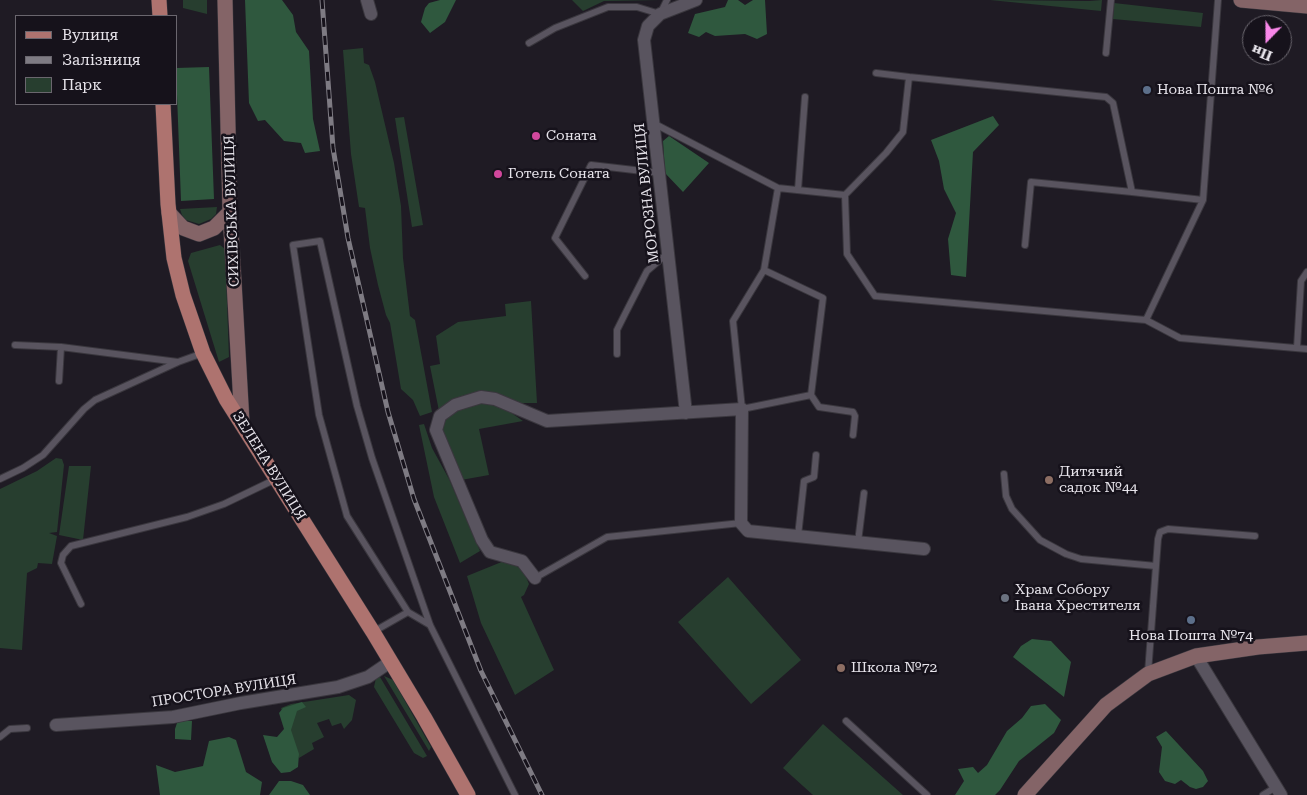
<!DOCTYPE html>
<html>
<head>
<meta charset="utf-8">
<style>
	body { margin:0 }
	#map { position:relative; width:1307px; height:795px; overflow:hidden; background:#1f1b24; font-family:"Roboto Serif",serif }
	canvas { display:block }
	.legend { position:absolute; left:15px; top:15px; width:162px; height:90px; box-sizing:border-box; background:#16121b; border:1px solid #6a666e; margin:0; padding:6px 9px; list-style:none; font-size:15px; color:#e7e4eb }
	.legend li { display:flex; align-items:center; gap:10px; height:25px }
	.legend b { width:25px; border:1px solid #6a666e }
	.north { position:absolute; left:1242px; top:15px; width:50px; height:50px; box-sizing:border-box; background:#16121b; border:1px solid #6a666e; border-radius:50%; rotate:202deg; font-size:14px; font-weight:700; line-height:20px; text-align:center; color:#e7e4eb }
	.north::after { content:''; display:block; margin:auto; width:18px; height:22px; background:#f987e9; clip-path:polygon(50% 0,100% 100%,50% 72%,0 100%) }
</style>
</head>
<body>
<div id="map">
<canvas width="1307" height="795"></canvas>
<ul class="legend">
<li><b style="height:6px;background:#ae736f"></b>Вулиця</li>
<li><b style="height:6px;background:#7e7b83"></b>Залізниця</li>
<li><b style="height:14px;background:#273e2f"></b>Парк</li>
</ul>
<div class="north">Пн</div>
</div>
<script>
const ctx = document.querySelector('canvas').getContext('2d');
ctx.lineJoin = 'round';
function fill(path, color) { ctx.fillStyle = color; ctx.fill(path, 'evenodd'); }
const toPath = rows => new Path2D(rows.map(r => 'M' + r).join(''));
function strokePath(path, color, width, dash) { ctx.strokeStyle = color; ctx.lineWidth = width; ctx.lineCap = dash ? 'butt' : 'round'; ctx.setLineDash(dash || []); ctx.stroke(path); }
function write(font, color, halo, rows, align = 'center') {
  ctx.font = font + ' "Roboto Serif",serif'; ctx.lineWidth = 5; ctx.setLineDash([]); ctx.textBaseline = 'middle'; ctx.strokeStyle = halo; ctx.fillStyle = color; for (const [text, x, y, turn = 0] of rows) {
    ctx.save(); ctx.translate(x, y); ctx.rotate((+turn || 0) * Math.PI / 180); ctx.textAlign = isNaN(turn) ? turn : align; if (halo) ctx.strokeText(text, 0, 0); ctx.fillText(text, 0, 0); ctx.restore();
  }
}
fill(toPath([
	[183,0,207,0,207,14,183,8],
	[572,0,660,0,604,1,583,11],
	[990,0,1089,1,1102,0,1101,11],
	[1114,3,1203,13,1201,27,1113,19],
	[363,48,364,63,369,65,375,82,394,163,401,206,403,258,410,316,415,320,432,412,420,416,413,400,401,389,390,323,386,315,378,285,370,248,365,208,359,207,351,154,343,50],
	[404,117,423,225,412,227,395,118],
	[217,207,216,214,211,219,199,224,186,220,182,215,180,209],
	[220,245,225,249,229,357,219,362,188,261,191,253],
	[531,301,537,403,517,403,504,397,439,411,430,366,440,364,436,336,458,322,506,316,505,304],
	[482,400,497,403,523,421,479,429,489,475,461,480,443,433,443,423,448,414],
	[424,424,432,448,449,479,480,551,460,563,434,497,419,425],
	[56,458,62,459,64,465,57,532,49,533,57,536,52,564,38,563,37,568,27,573,22,650,0,648,0,489,37,471],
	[69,466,91,466,83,540,59,535],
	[504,561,515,564,524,572,529,584,524,595,521,597,554,670,515,695,481,623,467,576],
	[728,577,801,660,751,704,678,622],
	[384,676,393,680,431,747,429,751],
	[380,677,427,756,423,758,414,753,374,687,376,678],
	[349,695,356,700,352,720,344,729,341,723,332,726,329,719,317,723,324,737,312,743,314,749,299,758,281,708,291,704],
	[823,724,903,795,813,795,783,768]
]), '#273e2f');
fill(toPath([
	[245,0,282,0,293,15,296,32,309,51,313,119,320,151,305,153,301,143,284,141,265,120,258,121,249,103],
	[440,0,456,0,445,22,430,33,421,22,425,8,429,3],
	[728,0,738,0,745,5,753,0,765,0,767,34,757,39,745,34,715,36,706,32,699,37,688,33,695,14,725,7],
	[209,67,214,199,181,201,176,68],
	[993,116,999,125,973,152,966,277,951,275,948,239,956,213,944,189,939,161,931,140],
	[669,136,709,163,683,192,665,173,663,141],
	[1032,639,1051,641,1071,662,1064,697,1013,657,1021,646],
	[302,702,306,707,297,711,291,730,299,754,298,767,290,772,281,773,272,762,263,735,277,737,284,729,279,713,283,708],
	[1045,704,1061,720,1054,733,1019,761,1000,790,995,795,955,795,964,781,958,769,973,767,978,773,987,765,1007,731,1022,718,1031,706],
	[181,721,192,721,191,740,175,739,175,729,177,723],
	[1166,731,1203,771,1208,781,1203,787,1196,789,1190,787,1181,780,1175,784,1165,781,1159,772,1162,747,1156,737],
	[229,737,236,740,246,772,262,782,260,795,160,795,156,765,175,772,203,766,209,741],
	[279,781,291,781,303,785,310,795,269,795]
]), '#2f583e');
const lane = toPath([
	[529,43,555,28,608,7,637,7,660,14,667,0],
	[1106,53,1111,0],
	[876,73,909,77],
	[655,124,778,188,764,270,823,298,811,395,742,409,733,321,764,270],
	[778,188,845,195,847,254,875,296,1146,320,1180,338,1307,349],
	[798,190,805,97],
	[845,195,886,153,903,132,909,77,1106,97,1113,103,1132,192,1203,200],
	[1025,245,1031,182,1132,192],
	[585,276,555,238,591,165,660,173],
	[1146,320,1203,200,1218,0],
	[15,345,61,347,178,362,203,353],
	[1297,348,1301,281,1307,272],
	[617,354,617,330,625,314,647,271,668,253],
	[59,381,61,347],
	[811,395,819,407,853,412,855,416,853,435],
	[1004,474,1006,496,1012,509,1040,540,1066,554,1081,559,1156,566],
	[0,479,23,468,43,455,84,409,95,400,178,362],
	[798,536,804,481,814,477,816,455],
	[858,542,864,493],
	[535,578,607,537,741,523],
	[81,604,61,563,63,555,71,546,187,517,224,504,276,479],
	[430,625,408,612,347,516,319,415,293,245,320,241,357,406,372,458,430,625,515,795],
	[373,632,408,612],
	[1148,673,1158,539,1160,532,1168,529,1255,536],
	[846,721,927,795],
	[0,737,10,729,27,728],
	[1263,795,1276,787]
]);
const street = toPath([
	[367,0,371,14],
	[686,413,644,40,648,26,660,14,696,0],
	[535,578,522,561,490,552,482,540,436,430,440,416,455,405,481,397,495,399,547,421,742,409,741,523,748,531,924,549],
	[1196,656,1281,795],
	[56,725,173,717,241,703,338,687,368,677,390,662]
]);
const secondary = toPath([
	[225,0,230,212,242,422],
	[1241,0,1307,6],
	[169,213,183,228,199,234,214,228,230,212],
	[1025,795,1106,705,1148,674,1196,656,1258,647,1307,643]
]);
const primary = toPath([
	[159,0,160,16],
	[163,104,168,204,174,258,183,295,203,353,226,399,373,632,424,717,468,795]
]);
strokePath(lane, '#3a373e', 8);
strokePath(street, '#3a373e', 14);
strokePath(secondary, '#3a373e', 16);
strokePath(primary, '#3a373e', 16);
strokePath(lane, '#59545f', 6);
strokePath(street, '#59545f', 12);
strokePath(secondary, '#846467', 15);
strokePath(primary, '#ae736f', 15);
const rail = toPath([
	[322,0,333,148,348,238,388,412,414,499,481,671,542,795]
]);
strokePath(rail, '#7e7b83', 5);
strokePath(rail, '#16121b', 3, [9]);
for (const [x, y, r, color] of [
	[1147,90,5,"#5c6f8a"],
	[536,136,5,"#d1479c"],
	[498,174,5,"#d1479c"],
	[1049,480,5,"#8d6e63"],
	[1005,598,5,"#6b7280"],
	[1191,620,5,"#5c6f8a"],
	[841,668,5,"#8d6e63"]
]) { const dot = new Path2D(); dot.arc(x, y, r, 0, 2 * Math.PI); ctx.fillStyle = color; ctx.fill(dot); strokePath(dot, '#16121b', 2); }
write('14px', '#e7e4eb', '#16121b', [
	["Нова Пошта №6",1157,90],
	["Соната",546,136],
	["Готель Соната",508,174],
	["Дитячий",1059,472],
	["садок №44",1059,488],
	["Храм Собору",1015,590],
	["Івана Хрестителя",1015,606],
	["Нова Пошта №74",1191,636,"center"],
	["Школа №72",851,668]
], 'left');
write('14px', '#e7e4eb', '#16121b', [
	["МОРОЗНА ВУЛИЦЯ",647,193,-96],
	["СИХІВСЬКА ВУЛИЦЯ",232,211,-92],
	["ЗЕЛЕНА ВУЛИЦЯ",269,466,58],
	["ПРОСТОРА ВУЛИЦЯ",224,691,-9]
]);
</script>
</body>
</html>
